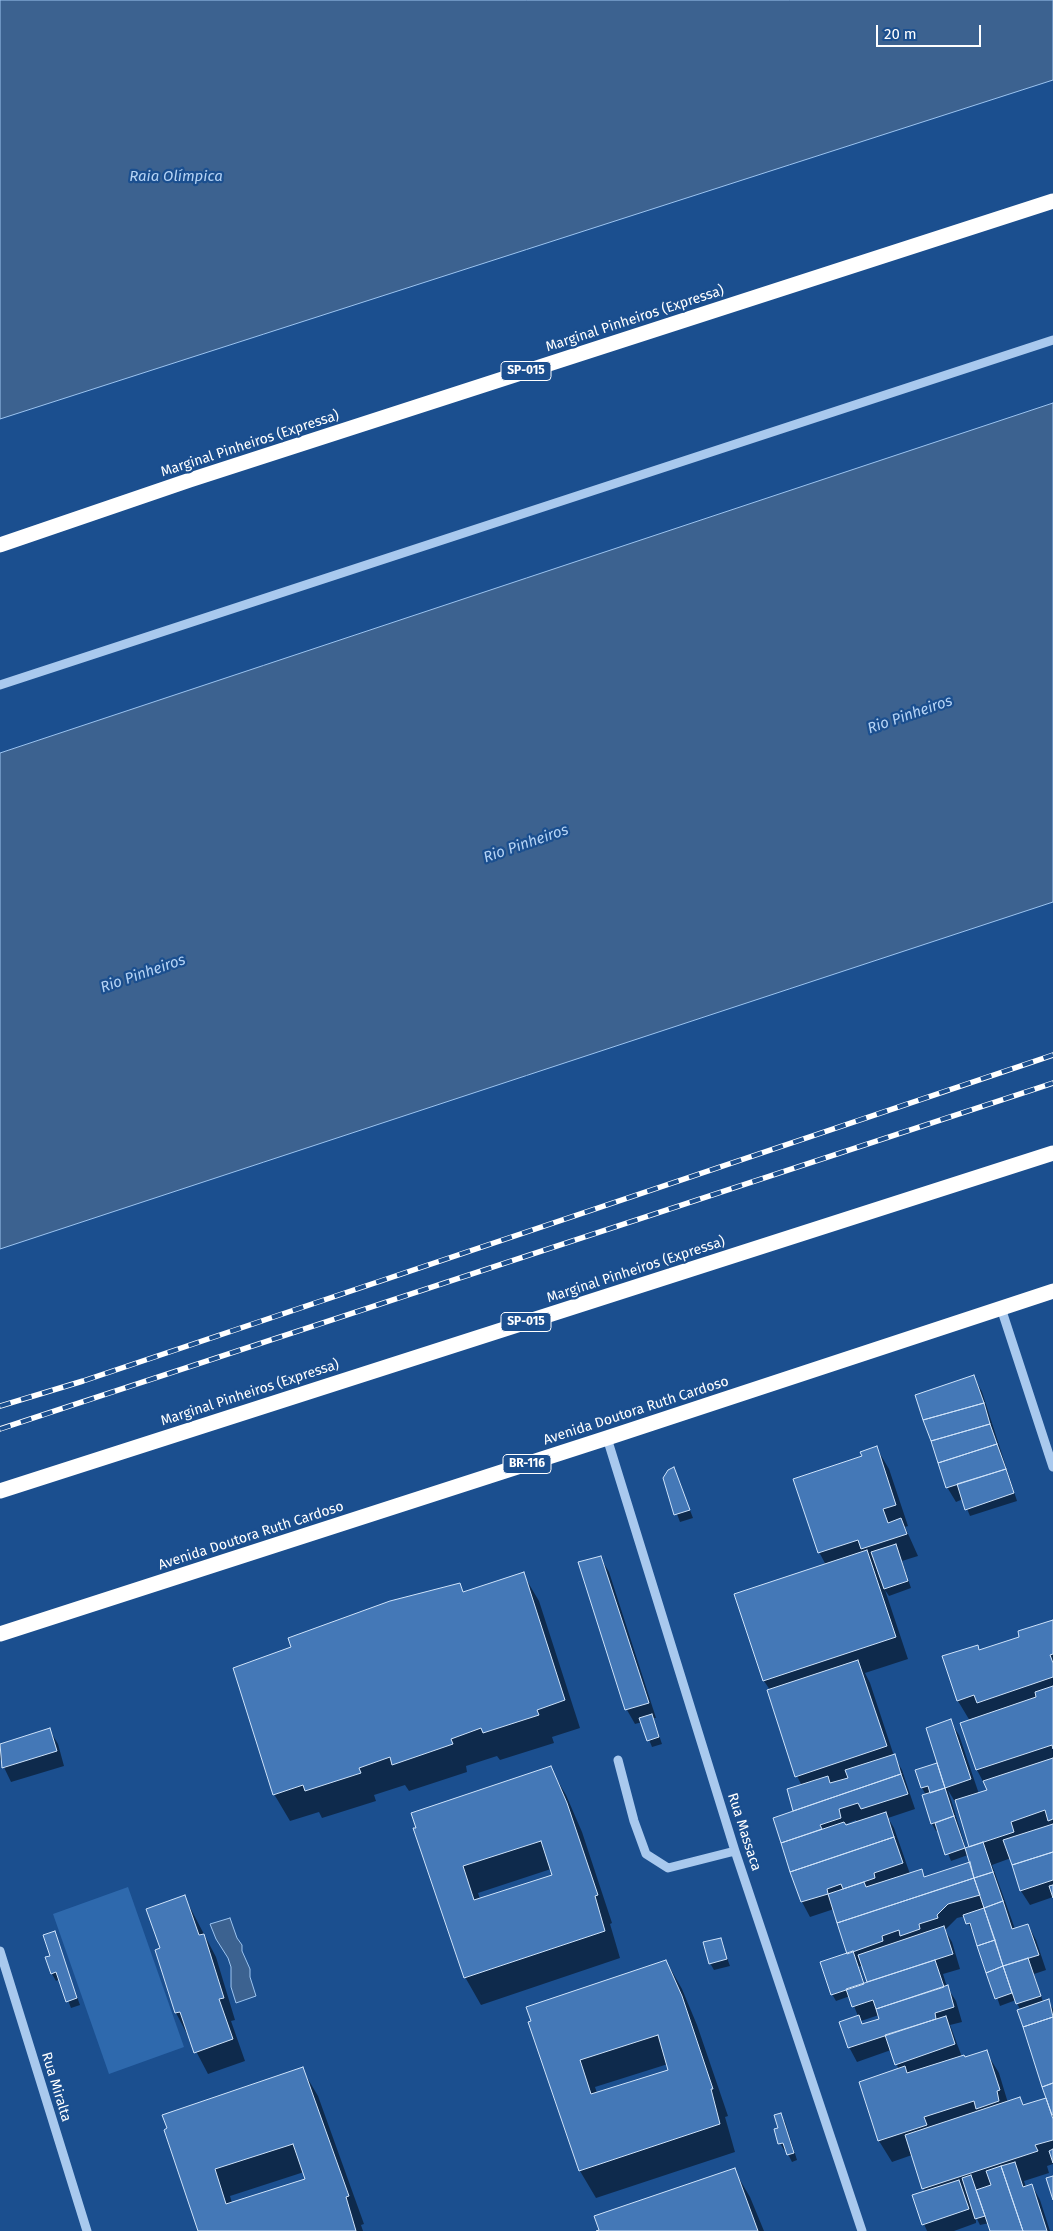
<!DOCTYPE html>
<html>
<head>
<meta charset="utf-8">
<style>
	body { margin:0 }
	#map { position:relative; width:1053px; height:2231px; overflow:hidden; background:#1b4f8f; font-family:"Fira Sans",sans-serif }
	canvas { display:block }
	.scale { position:absolute; left:876px; top:25px; width:105px; height:22px; box-sizing:border-box; border:2px solid #fff; border-top:0; padding-left:6px; font-size:15px; line-height:18px; white-space:nowrap; color:#fff; -webkit-text-stroke:4px #1b4f8f; paint-order:stroke }
</style>
</head>
<body>
<div id="map">
<canvas width="1053" height="2231"></canvas>
<div class="scale">20 m</div>
</div>
<script>
const ctx = document.querySelector('canvas').getContext('2d');
ctx.lineJoin = 'round';
function fill(path, color) { ctx.fillStyle = color; ctx.fill(path, 'evenodd'); }
const toPath = rows => new Path2D(rows.map(r => 'M' + r).join(''));
function strokePath(path, color, width, dash) { ctx.strokeStyle = color; ctx.lineWidth = width; ctx.lineCap = dash ? 'butt' : 'round'; ctx.setLineDash(dash || []); ctx.stroke(path); }
function write(font, color, halo, rows, align = 'center') {
  ctx.font = font + ' "Fira Sans",sans-serif'; ctx.lineWidth = 4.5; ctx.setLineDash([]); ctx.textBaseline = 'middle'; ctx.strokeStyle = halo; ctx.fillStyle = color; for (const [text, x, y, turn = 0] of rows) {
    ctx.save(); ctx.translate(x, y); ctx.rotate((+turn || 0) * Math.PI / 180); ctx.textAlign = isNaN(turn) ? turn : align; if (halo) ctx.strokeText(text, 0, 0); ctx.fillText(text, 0, 0); ctx.restore();
  }
}
fill(toPath([
	[128,1887,184,2047,109,2074,53,1914]
]), '#2e69ad');
const water = toPath([
	[0,0,1053,0,1053,80,0,419,0,0],
	[1053,403,1053,902,0,1249,0,753,1053,403],
	[230,1918,237,1938,242,1945,242,1951,250,1969,250,1977,256,1996,236,2003,231,1987,231,1967,228,1958,216,1939,210,1924,230,1918]
]);
fill(water, '#3c6290');
strokePath(water, '#9cc4f0', 1);
fill(toPath([
	[974,1377,982,1392,1017,1501,970,1516,963,1499,956,1502,947,1487],
	[876,1447,889,1469,908,1526,905,1527,918,1556,902,1561,911,1588,889,1596,885,1590,908,1659,865,1673,870,1683,894,1756,902,1770,915,1809,888,1818,894,1828,910,1874,921,1871,925,1878,971,1863,968,1855,951,1861,939,1830,936,1831,932,1824,924,1796,926,1795,922,1788,936,1765,939,1770,950,1721,959,1735,979,1794,988,1791,977,1770,961,1723,970,1721,958,1701,943,1657,977,1646,980,1651,1020,1638,1053,1621,1053,1897,1030,1905,1021,1891,1011,1858,992,1865,1015,1929,1028,1925,1036,1940,1046,1970,1034,1974,1043,2002,1048,2001,1053,2009,1053,2164,1047,2166,1049,2173,1024,2181,1026,2187,1032,2185,1040,2200,1050,2231,991,2231,989,2223,980,2225,976,2217,976,2223,954,2231,927,2231,924,2224,925,2192,912,2155,892,2162,879,2141,899,2070,891,2050,857,2062,849,2047,858,2016,850,1996,836,2001,832,1994,848,1954,834,1909,810,1917,802,1902,774,1818,795,1811,788,1790,802,1786,797,1776,770,1690,764,1681,736,1595,826,1565,819,1552,863,1457],
	[948,1790,955,1802,957,1801,972,1847,966,1849],
	[856,1820,857,1823,847,1826,846,1824],
	[965,1916,972,1931,974,1930,1000,2006,1016,2000,1020,2010,1048,2099,1024,2106,1020,2099,1008,2103,999,2073,986,2052,965,2059,962,2057,950,2025,962,2022,956,2001,947,1987,943,1974,960,1969,952,1942,945,1930,957,1918],
	[863,1965,869,1983,865,1985,859,1967],
	[879,2015,881,2019,863,2025,861,2021],
	[674,1469,693,1518,680,1522,665,1482],
	[600,1557,609,1572,656,1718,653,1718,662,1744,652,1747,642,1722,635,1724,627,1710,579,1563],
	[523,1574,539,1601,580,1728,552,1737,554,1743,500,1760,497,1756,466,1766,467,1772,409,1791,405,1785,374,1795,376,1801,322,1818,319,1812,290,1821,274,1794,460,1585,464,1593],
	[49,1729,58,1744,64,1766,11,1782,0,1759,0,1745],
	[550,1768,566,1795,582,1832,612,1923,610,1924,620,1958,481,2005,465,1977,414,1829],
	[551,1869,553,1876,480,1899,478,1893],
	[184,1896,216,1957,235,2020,231,2021,245,2061,208,2074,176,2013,157,1951,162,1949],
	[54,1933,80,2005,71,2008,60,1979,56,1981,52,1974],
	[720,1939,730,1966,714,1970,710,1963],
	[666,1961,682,1989,697,2025,728,2116,725,2117,735,2152,596,2198,580,2171,530,2023],
	[668,2064,670,2070,597,2093,595,2087],
	[302,2069,318,2096,364,2224,361,2225,363,2231,200,2231,165,2130],
	[304,2172,306,2179,232,2203,230,2196],
	[781,2115,785,2122,797,2160,792,2162,786,2150,784,2150,780,2143],
	[734,2170,750,2197,764,2231,600,2231]
]), '#0007');
const building = toPath([
	[974,1375,984,1403,923,1420,915,1395,974,1375],
	[984,1403,990,1424,931,1441,923,1420,984,1403],
	[990,1424,997,1444,938,1463,931,1441,990,1424],
	[997,1444,1006,1469,946,1488,938,1463,997,1444],
	[877,1446,896,1505,883,1509,888,1523,901,1518,907,1534,861,1549,858,1540,818,1553,793,1479,862,1456,860,1452,877,1446],
	[674,1467,690,1510,674,1515,663,1478,668,1470,674,1467],
	[1006,1469,1014,1493,965,1510,957,1484,1006,1469],
	[896,1544,908,1581,884,1589,871,1552,896,1544],
	[867,1550,896,1637,763,1681,734,1594,867,1550],
	[601,1556,649,1703,625,1710,578,1562,601,1556],
	[524,1572,565,1700,537,1710,539,1715,483,1733,481,1728,451,1739,453,1744,392,1765,390,1757,359,1768,361,1773,305,1791,303,1785,273,1795,233,1668,291,1647,288,1638,390,1601,460,1583,463,1592,524,1572],
	[1053,1620,1053,1654,1050,1655,1053,1663,1053,1677,977,1703,974,1695,957,1701,942,1656,978,1645,979,1650,1019,1637,1018,1631,1053,1620],
	[858,1660,887,1746,795,1777,767,1690,858,1660],
	[1053,1686,1053,1749,1052,1745,976,1770,960,1723,1036,1697,1035,1692,1053,1686],
	[652,1714,659,1737,647,1741,639,1718,652,1714],
	[951,1719,971,1779,945,1788,926,1728,951,1719],
	[50,1728,57,1751,2,1768,0,1744,50,1728],
	[895,1754,901,1774,793,1811,787,1789,828,1776,830,1783,848,1778,845,1770,895,1754],
	[1053,1758,1053,1819,1048,1821,1045,1810,1011,1822,1014,1832,969,1847,955,1800,987,1790,983,1781,1053,1758],
	[937,1763,945,1788,930,1793,928,1786,921,1788,915,1770,937,1763],
	[551,1766,567,1803,598,1895,595,1896,605,1931,464,1978,413,1828,416,1828,411,1813,551,1766],
	[541,1841,552,1875,474,1900,463,1866,541,1841],
	[901,1774,908,1794,861,1809,858,1803,839,1809,841,1818,820,1825,822,1829,781,1843,773,1818,901,1774],
	[945,1788,954,1816,931,1824,922,1795,945,1788],
	[886,1812,894,1837,790,1872,781,1843,844,1822,846,1825,886,1812],
	[954,1816,965,1848,945,1855,935,1823,954,1816],
	[1053,1824,1053,1852,1012,1865,1003,1840,1053,1824],
	[894,1837,903,1863,874,1873,875,1878,843,1889,841,1884,827,1889,828,1894,801,1902,790,1872,894,1837],
	[983,1842,993,1872,974,1878,965,1848,983,1842],
	[1053,1852,1053,1880,1020,1891,1012,1865,1053,1852],
	[970,1862,974,1878,837,1923,828,1894,864,1882,866,1887,922,1869,924,1877,970,1862],
	[993,1872,1003,1901,984,1908,974,1878,993,1872],
	[974,1878,980,1895,948,1904,937,1915,938,1918,919,1924,920,1929,900,1936,899,1930,882,1936,883,1941,847,1954,837,1923,974,1878],
	[1053,1885,1053,1898,1049,1886,1053,1885],
	[185,1895,199,1935,204,1934,224,1998,219,1999,233,2039,194,2053,180,2012,175,2013,155,1950,160,1948,146,1909,185,1895],
	[1003,1901,1012,1929,1028,1924,1039,1955,1003,1966,984,1908,1003,1901],
	[984,1908,995,1940,977,1946,970,1923,966,1924,963,1915,984,1908],
	[944,1926,953,1954,867,1982,858,1955,944,1926],
	[55,1931,77,1998,66,2002,56,1972,51,1974,45,1957,50,1956,43,1935,55,1931],
	[721,1938,727,1959,709,1964,703,1942,721,1938],
	[995,1940,1003,1966,986,1973,977,1946,995,1940],
	[853,1951,864,1984,831,1995,820,1962,853,1951],
	[1028,1958,1041,1996,1016,2004,1003,1966,1028,1958],
	[666,1960,682,1996,713,2089,711,2089,720,2124,579,2171,528,2022,531,2021,526,2007,666,1960],
	[658,2035,668,2070,591,2094,580,2060,658,2035],
	[935,1960,944,1987,876,2009,873,2000,852,2007,846,1989,935,1960],
	[1003,1966,1012,1993,995,1999,986,1973,1003,1966],
	[948,1985,954,2007,935,2013,936,2019,848,2048,839,2022,859,2015,862,2024,879,2019,876,2009,948,1985],
	[1049,1999,1053,2017,1023,2027,1017,2010,1049,1999],
	[946,2016,955,2044,895,2065,885,2035,946,2016],
	[1053,2017,1053,2083,1042,2087,1023,2027,1053,2017],
	[987,2050,1000,2090,997,2091,999,2101,976,2109,974,2101,924,2117,927,2125,878,2141,859,2082,905,2066,907,2073,964,2055,965,2057,987,2050],
	[303,2067,349,2196,346,2197,356,2231,198,2231,164,2130,167,2128,162,2115,303,2067],
	[293,2144,305,2179,226,2204,215,2169,293,2144],
	[1053,2083,1053,2115,1052,2115,1042,2087,1053,2083],
	[1020,2097,1023,2105,1046,2098,1053,2119,1053,2140,1035,2145,1038,2151,922,2189,905,2135,1020,2097],
	[781,2113,794,2153,787,2155,783,2143,778,2144,774,2129,778,2128,774,2115,781,2113],
	[1053,2149,1053,2163,1049,2151,1053,2149],
	[1015,2162,1023,2187,1032,2184,1047,2231,1023,2231,1001,2166,1015,2162],
	[1001,2166,1023,2231,990,2231,985,2216,976,2190,991,2185,986,2171,1001,2166],
	[735,2168,758,2231,596,2231,599,2230,594,2216,735,2168],
	[971,2175,985,2216,975,2219,962,2178,971,2175],
	[1053,2176,1053,2200,1046,2178,1053,2176],
	[959,2180,969,2209,922,2225,912,2195,959,2180]
]);
fill(building, '#4478b7');
strokePath(building, '#cfe3fa', 1);
strokePath(toPath([
	[0,685,1053,340],
	[1001,1308,1053,1467],
	[607,1438,735,1851,862,2231],
	[618,1760,634,1821,646,1854,668,1868,735,1851],
	[0,1951,87,2231]
]), '#a9c9ee', 9);
strokePath(toPath([
	[0,545,190,480,1053,201],
	[0,1491,1053,1153],
	[0,1634,607,1438,1053,1291]
]), '#fff', 15);
const rail = toPath([
	[0,1406,83,1381,1053,1055],
	[0,1429,1053,1083]
]);
strokePath(rail, '#fff', 5.5);
strokePath(rail, '#1b4f8f', 4, [11]);
for (const [x, y, w] of [
	[526,371,50],
	[526,1322,50],
	[527,1464,48]
]) { const box = new Path2D(); box.roundRect(x - w / 2, y - 9.5, w, 19, 4); ctx.fillStyle = '#1b4f8f'; ctx.fill(box); strokePath(box, '#fff', 1); }
write('bold 12px', '#fff', null, [
	["SP-015",526,371],
	["SP-015",526,1322],
	["BR-116",527,1464]
]);
write('14px', '#fff', '#1b4f8f', [
	["Marginal Pinheiros (Expressa)",635,319,-18],
	["Marginal Pinheiros (Expressa)",250,444,-18],
	["Marginal Pinheiros (Expressa)",636,1270,-18],
	["Marginal Pinheiros (Expressa)",250,1393,-18],
	["Avenida Doutora Ruth Cardoso",636,1411,-18],
	["Avenida Doutora Ruth Cardoso",251,1536,-18],
	["Rua Massaca",744,1832,72],
	["Rua Miralta",56,2087,73]
]);
write('italic 15px', '#b5d3f5', '#1b4f8f', [
	["Raia Olímpica",176,177],
	["Rio Pinheiros",910,715,-19],
	["Rio Pinheiros",526,844,-19],
	["Rio Pinheiros",143,974,-19]
]);
</script>
</body>
</html>
